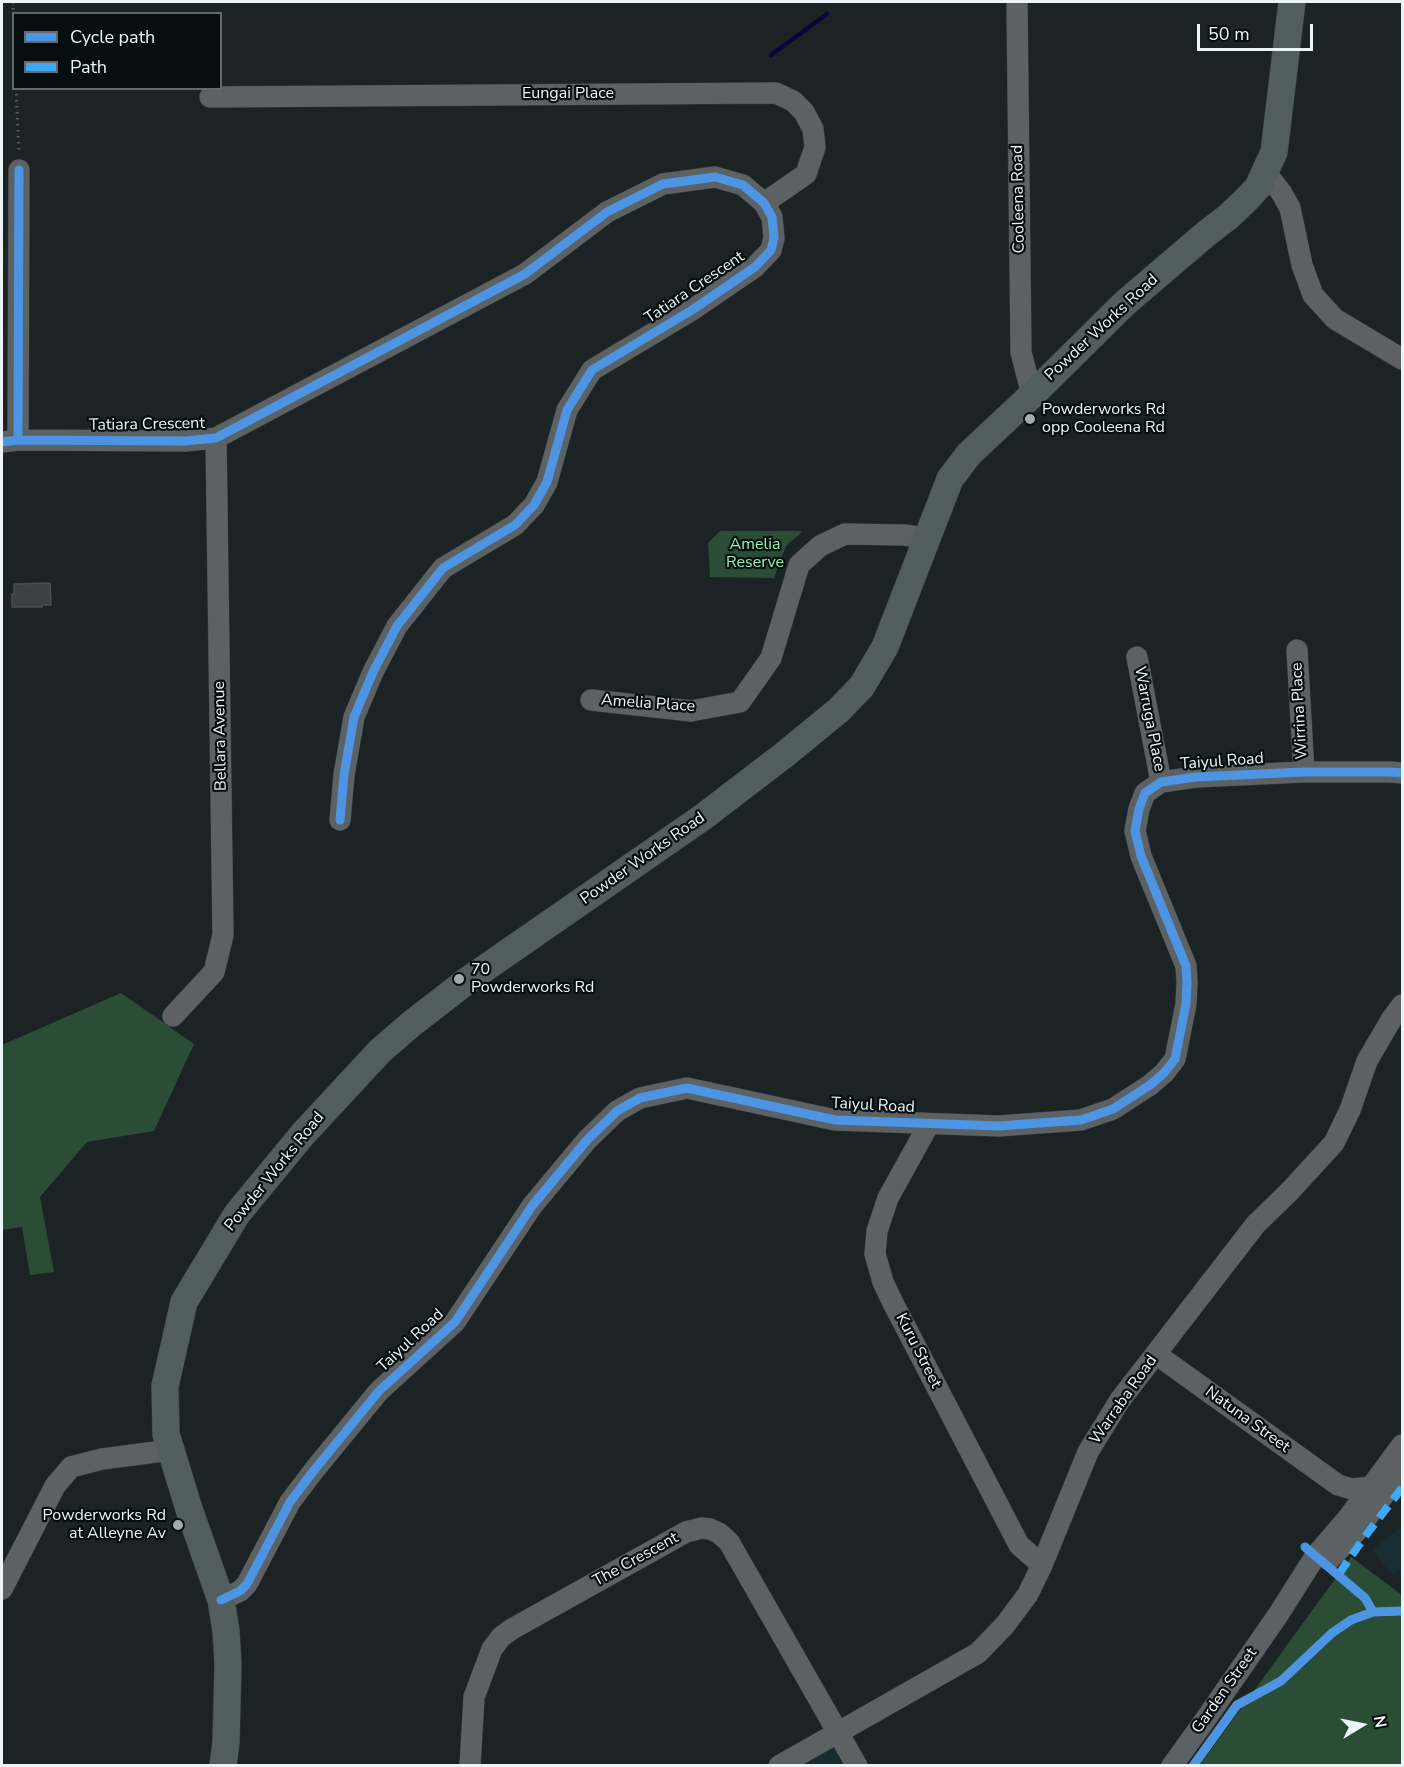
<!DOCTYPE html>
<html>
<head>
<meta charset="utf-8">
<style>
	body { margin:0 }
	#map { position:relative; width:1404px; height:1767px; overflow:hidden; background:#1b2325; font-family:"Nunito Sans",sans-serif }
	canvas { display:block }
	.frame { position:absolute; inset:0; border:3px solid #ebf5f7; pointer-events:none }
	.legend { position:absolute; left:12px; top:12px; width:210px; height:78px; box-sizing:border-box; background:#070e0f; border:2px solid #626a6c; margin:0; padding:8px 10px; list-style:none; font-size:18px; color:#ebf5f7 }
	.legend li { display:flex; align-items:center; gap:12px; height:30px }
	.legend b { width:30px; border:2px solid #626a6c }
	.north { position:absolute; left:1332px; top:1695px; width:60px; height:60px; -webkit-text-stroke:4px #070e0f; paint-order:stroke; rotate:80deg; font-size:16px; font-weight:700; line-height:24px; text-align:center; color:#ebf5f7 }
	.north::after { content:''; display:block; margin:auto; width:21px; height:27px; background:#ebf5f7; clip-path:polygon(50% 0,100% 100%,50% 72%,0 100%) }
	.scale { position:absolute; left:1197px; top:24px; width:116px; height:27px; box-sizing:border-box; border:3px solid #ebf5f7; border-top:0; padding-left:8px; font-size:18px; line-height:21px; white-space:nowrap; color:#ebf5f7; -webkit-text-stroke:4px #070e0f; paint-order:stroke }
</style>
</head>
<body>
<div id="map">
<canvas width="1404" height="1767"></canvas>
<div class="frame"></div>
<ul class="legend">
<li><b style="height:8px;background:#4d94e3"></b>Cycle path</li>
<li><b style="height:8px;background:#3fa9f5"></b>Path</li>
</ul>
<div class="north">N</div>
<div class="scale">50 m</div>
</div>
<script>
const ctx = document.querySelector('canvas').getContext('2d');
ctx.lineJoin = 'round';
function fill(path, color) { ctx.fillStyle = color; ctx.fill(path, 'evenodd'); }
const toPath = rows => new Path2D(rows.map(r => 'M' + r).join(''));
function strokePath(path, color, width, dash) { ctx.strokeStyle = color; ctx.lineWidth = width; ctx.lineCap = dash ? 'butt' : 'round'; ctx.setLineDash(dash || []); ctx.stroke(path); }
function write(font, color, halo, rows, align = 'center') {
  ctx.font = font + ' "Nunito Sans",sans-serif'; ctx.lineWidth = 4.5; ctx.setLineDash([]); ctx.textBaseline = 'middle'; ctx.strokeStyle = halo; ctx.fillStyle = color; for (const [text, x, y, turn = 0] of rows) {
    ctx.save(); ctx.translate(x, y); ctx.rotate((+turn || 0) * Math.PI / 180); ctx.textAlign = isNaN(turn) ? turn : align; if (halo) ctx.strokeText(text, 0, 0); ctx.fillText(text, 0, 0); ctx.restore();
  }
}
fill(toPath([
	[1402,1526,1402,1577,1399,1571,1391,1575,1373,1549],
	[836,1746,846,1766,799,1766]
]), '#182d32');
fill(toPath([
	[720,531,803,531,786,546,774,578,710,577,708,543],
	[121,993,194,1044,154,1131,87,1142,40,1197,54,1272,30,1275,22,1227,2,1230,2,1045],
	[1351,1557,1402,1595,1402,1765,1200,1765]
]), '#2b4d36');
strokePath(toPath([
	[771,55,827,14]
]), '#0b063a', 4.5);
const building = toPath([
	[50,583,51,605,42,605,42,607,12,607,12,594,14,594,14,584,50,583]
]);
fill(building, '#3c4143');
strokePath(building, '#484e51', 1.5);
const minor = toPath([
	[1017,2,1021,352,1032,395],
	[210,97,776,93,793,101,804,112,813,129,815,147,806,174,764,203],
	[1266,173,1281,192,1290,208,1302,265,1313,295,1335,319,1402,359],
	[18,440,19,170],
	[2,442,18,440,185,441,216,438,525,274,607,212,663,184,715,177,743,185,764,203,772,217,774,238,771,250,755,267,692,310,592,370,567,410,547,482,534,505,515,525,443,568,397,626,373,672,354,717,344,775,340,820],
	[1297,650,1304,772],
	[1137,657,1161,782],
	[591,700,691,711,740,702,771,658,799,565,820,546,845,534,904,535,927,538],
	[173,1016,214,972,223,935,216,438],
	[929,1124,888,1198,877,1231,875,1254,883,1282,893,1303,1019,1545,1042,1565],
	[1156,1354,1338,1485,1352,1489,1371,1487],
	[1329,1560,1356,1532,1402,1471],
	[2,1589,55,1486,71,1467,102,1459,171,1450],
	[221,1600,240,1591,247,1584,290,1502,315,1469,379,1391,455,1322,532,1206,587,1140,617,1111,640,1098,687,1088,835,1120,999,1126,1081,1120,1113,1109,1150,1085,1164,1073,1175,1059,1186,1004,1187,982,1186,966,1141,856,1135,831,1139,809,1145,793,1161,782,1196,777,1304,772,1390,772,1402,773],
	[470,1766,474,1697,492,1649,501,1637,512,1629,686,1532,702,1528,710,1529,719,1533,729,1542,857,1766],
	[779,1766,978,1653,1005,1625,1028,1594,1042,1565,1088,1452,1120,1400,1256,1224,1289,1192,1334,1143,1350,1110,1367,1061,1391,1020,1402,1005],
	[1172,1766,1203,1723,1278,1615,1316,1555,1348,1518,1402,1445]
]);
const major = toPath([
	[223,1766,226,1742,228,1664,226,1631,221,1600,189,1509,166,1434,165,1386,184,1302,237,1214,303,1134,380,1051,410,1025,468,980,703,817,784,755,839,710,862,686,885,647,950,479,969,454,1032,395,1125,303,1207,233,1228,217,1247,199,1258,187,1274,152,1292,2]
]);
strokePath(minor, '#383e40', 22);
strokePath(major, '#383e40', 28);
strokePath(toPath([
	[13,2,14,25],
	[16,88,19,153]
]), '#575e60', 3, [1.5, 4.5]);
strokePath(minor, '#5c6264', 21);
strokePath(major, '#525d5d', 27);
strokePath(toPath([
	[1339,1574,1363,1539,1402,1488]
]), '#3fa9f5', 8, [15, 8]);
strokePath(toPath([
	[18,440,19,170],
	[2,442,18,440,185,441,216,438,525,274,607,212,663,184,715,177,743,185,764,203,772,217,774,238,771,250,755,267,692,310,592,370,567,410,547,482,534,505,515,525,443,568,397,626,373,672,354,717,344,775,340,820],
	[1305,1547,1365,1598,1373,1612],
	[221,1600,240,1591,247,1584,290,1502,315,1469,379,1391,455,1322,532,1206,587,1140,617,1111,640,1098,687,1088,835,1120,999,1126,1081,1120,1113,1109,1150,1085,1164,1073,1175,1059,1186,1004,1187,982,1186,966,1141,856,1135,831,1139,809,1145,793,1161,782,1196,777,1304,772,1390,772,1402,773],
	[1193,1766,1237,1705,1281,1681,1332,1633,1351,1620,1373,1612,1402,1611]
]), '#4d94e3', 9);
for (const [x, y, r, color] of [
	[1030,419,6,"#a2acae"],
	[459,979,6,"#a2acae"],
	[178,1525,6,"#a2acae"]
]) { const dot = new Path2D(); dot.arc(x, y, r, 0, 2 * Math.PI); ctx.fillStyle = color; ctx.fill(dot); strokePath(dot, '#070e0f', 2); }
write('16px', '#ebf5f7', '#070e0f', [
	["Eungai Place",568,94],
	["Cooleena Road",1019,199,-91],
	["Tatiara Crescent",695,288,-34],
	["Powder Works Road",1102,328,-43],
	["Tatiara Crescent",147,425,-1],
	["Amelia Place",648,704,4],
	["Wirrina Place",1300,711,-93],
	["Warruga Place",1149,719,79],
	["Bellara Avenue",221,736,-91],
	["Taiyul Road",1222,762,-4],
	["Powder Works Road",643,859,-35],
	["Taiyul Road",873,1106,3],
	["Powder Works Road",275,1172,-51],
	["Taiyul Road",411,1341,-43],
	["Kuru Street",918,1351,63],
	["Warraba Road",1124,1400,-55],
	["Natuna Street",1247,1420,36],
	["The Crescent",636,1560,-29],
	["Garden Street",1225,1691,-55]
]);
write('16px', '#ebf5f7', '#070e0f', [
	["Powderworks Rd",1042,410],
	["opp Cooleena Rd",1042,428],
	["70",471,970],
	["Powderworks Rd",471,988],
	["Powderworks Rd",166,1516,"right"],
	["at Alleyne Av",166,1534,"right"]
], 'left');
write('16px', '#92f3af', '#070e0f', [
	["Amelia",755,545],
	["Reserve",755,563]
]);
</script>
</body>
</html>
